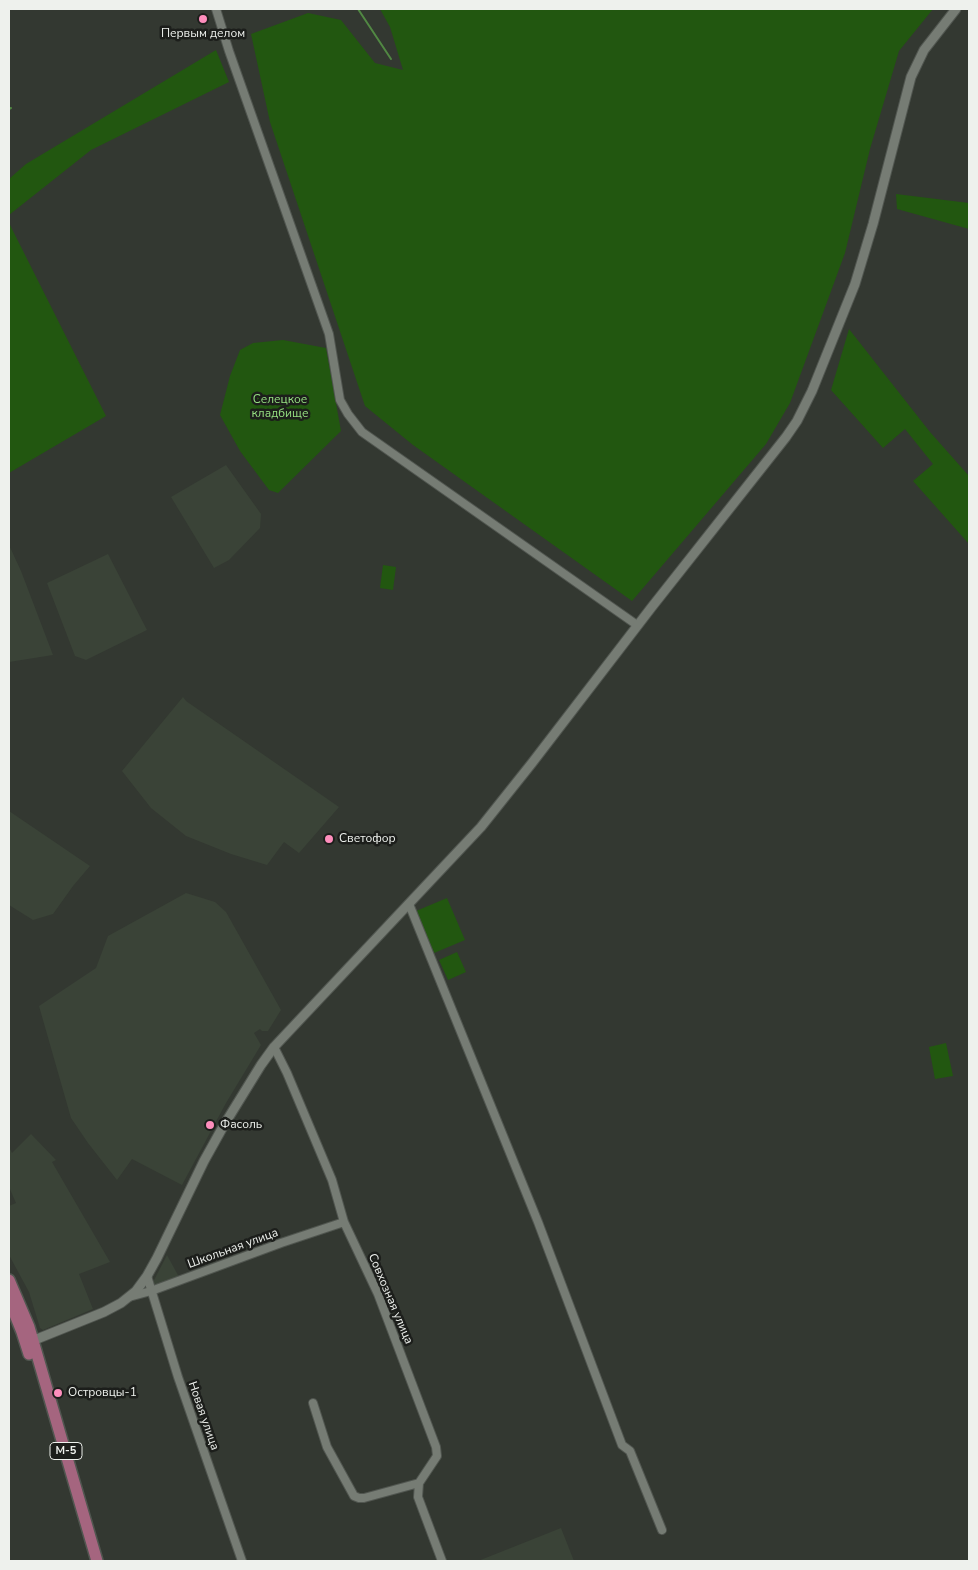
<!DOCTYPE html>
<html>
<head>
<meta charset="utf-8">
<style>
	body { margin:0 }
	#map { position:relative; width:978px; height:1570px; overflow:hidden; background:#333831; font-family:"Nunito Sans",sans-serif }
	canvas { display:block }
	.frame { position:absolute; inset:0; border:10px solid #eef1ed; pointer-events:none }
</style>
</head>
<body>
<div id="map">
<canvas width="978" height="1570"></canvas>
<div class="frame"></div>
</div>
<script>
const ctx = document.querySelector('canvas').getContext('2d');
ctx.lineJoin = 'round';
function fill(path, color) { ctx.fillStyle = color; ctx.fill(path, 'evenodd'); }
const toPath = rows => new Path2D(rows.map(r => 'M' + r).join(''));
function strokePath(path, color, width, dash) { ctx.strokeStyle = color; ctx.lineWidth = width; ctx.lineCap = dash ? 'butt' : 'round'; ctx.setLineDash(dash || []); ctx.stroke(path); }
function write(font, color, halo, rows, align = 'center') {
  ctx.font = font + ' "Nunito Sans",sans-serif'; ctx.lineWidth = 5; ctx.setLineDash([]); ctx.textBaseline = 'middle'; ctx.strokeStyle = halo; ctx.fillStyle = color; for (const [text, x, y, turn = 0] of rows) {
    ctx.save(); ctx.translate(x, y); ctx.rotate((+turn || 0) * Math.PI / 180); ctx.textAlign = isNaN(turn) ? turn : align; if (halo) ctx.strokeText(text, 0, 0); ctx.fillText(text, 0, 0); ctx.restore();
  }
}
fill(toPath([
	[226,465,261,514,260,528,229,560,214,568,171,497],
	[9,545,21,571,53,655,9,662],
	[108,554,147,630,86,660,75,656,47,583],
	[183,697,186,701,339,807,299,853,284,842,267,865,231,854,186,836,151,808,122,771],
	[9,811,90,866,73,886,53,914,33,920,9,905],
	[186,893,215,902,226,912,281,1010,268,1031,262,1031,260,1029,254,1033,261,1045,226,1103,182,1185,132,1159,117,1180,88,1143,71,1118,39,1006,96,968,108,936],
	[31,1134,56,1160,52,1162,110,1262,79,1274,93,1309,43,1330,40,1328,29,1292,9,1255,9,1206,16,1203,9,1187,9,1147,12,1153],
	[167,1255,179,1277,153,1287,152,1284],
	[561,1528,574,1561,478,1561]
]), '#3a4337');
fill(toPath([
	[380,9,933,9,899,51,870,149,845,253,790,403,766,444,632,601,413,445,365,406,270,122,251,34,308,13,341,20,375,63,403,70,390,27],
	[216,50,229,82,91,150,9,215,9,179,26,164],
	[896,194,969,203,969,229,897,209],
	[9,223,106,416,9,473],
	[849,329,930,432,969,476,969,544,913,481,933,464,905,429,883,448,831,390],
	[283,340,326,348,341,431,278,493,269,490,240,451,220,415,230,376,240,350,253,343],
	[383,565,396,567,393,590,380,588],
	[447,898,465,940,434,953,416,911],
	[457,952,466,972,448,980,439,960],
	[946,1043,953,1076,935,1079,929,1047]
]), '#225710');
strokePath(toPath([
	[358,9,391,59],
	[9,109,11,108]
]), '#518843', 2);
const minor = toPath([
	[216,9,229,51,329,334,340,400,348,414,362,432,637,625],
	[409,904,538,1222,622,1445,630,1451,662,1530],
	[274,1047,287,1073,332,1180,344,1222,378,1294,436,1447,437,1456,419,1483,418,1497,442,1561],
	[147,1276,178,1377,242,1561],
	[129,1297,151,1291,281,1243,344,1222],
	[313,1403,327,1447,354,1496,359,1498,364,1498,419,1483]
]);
const tertiary = toPath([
	[27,1343,104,1312,121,1303,136,1291,147,1276,157,1258,204,1161,224,1125,261,1065,274,1047,481,827,532,763,651,608,786,437,797,421,812,391,855,284,873,224,911,77,924,50,956,9]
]);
const primary = toPath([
	[9,1280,29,1327,97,1561],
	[9,1300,22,1332,29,1354]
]);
strokePath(minor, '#515650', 10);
strokePath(tertiary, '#515650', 11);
strokePath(primary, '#515650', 14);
strokePath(minor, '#767c74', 8);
strokePath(tertiary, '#767c74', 9);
strokePath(primary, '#a5657f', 11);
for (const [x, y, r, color] of [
	[203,19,5,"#fe8ebc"],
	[329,839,5,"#fe8ebc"],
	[210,1125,5,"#fe8ebc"],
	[58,1393,5,"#fe8ebc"]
]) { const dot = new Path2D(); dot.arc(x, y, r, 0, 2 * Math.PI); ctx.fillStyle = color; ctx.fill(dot); strokePath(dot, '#1c1e1b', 2); }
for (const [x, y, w] of [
	[66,1451,32]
]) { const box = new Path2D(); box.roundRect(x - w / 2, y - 8.5, w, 17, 4); ctx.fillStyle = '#1c1e1b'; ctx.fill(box); strokePath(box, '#eef1ed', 1); }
write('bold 11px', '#eef1ed', null, [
	["М-5",66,1451]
]);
write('12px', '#eef1ed', '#1c1e1b', [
	["Первым делом",203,34,"center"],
	["Светофор",339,839],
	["Фасоль",220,1125],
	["Островцы-1",68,1393]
], 'left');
write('12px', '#96e082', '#1c1e1b', [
	["Селецкое",280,400],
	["кладбище",280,414]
]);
write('12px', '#eef1ed', '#1c1e1b', [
	["Школьная улица",233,1249,-20],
	["Совхозная улица",390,1299,67],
	["Новая улица",203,1416,71]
]);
</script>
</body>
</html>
